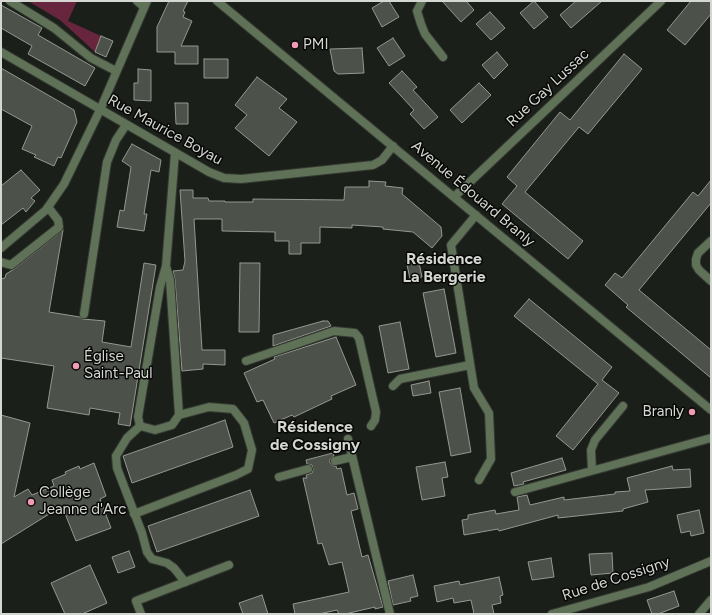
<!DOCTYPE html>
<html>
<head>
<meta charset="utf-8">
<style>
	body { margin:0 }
	#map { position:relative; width:712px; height:615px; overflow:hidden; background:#1b1f19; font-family:Figtree,sans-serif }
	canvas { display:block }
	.frame { position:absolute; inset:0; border:2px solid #d4d7d2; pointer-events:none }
</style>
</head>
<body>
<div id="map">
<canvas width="712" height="615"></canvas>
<div class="frame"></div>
</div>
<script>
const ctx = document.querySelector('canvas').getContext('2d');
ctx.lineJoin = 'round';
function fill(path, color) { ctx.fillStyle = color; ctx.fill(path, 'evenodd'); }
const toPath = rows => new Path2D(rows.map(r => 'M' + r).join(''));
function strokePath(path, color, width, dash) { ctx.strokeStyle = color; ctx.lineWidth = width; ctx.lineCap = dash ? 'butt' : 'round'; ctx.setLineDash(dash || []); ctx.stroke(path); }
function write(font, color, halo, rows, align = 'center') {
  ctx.font = font + ' Figtree,sans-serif'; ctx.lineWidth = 3; ctx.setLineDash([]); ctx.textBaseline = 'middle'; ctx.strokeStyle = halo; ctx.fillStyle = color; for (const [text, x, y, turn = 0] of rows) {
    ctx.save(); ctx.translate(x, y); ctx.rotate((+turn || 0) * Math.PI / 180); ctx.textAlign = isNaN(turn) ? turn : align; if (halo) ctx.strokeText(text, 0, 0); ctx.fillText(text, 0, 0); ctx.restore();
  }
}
fill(toPath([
	[28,1,77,1,68,21,101,36,95,52,60,20]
]), '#68263e');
const building = toPath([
	[169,1,188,1,183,11,185,12,183,17,192,21,181,46,198,46,198,64,175,64,175,52,157,52,157,27,169,1],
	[384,1,389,1,399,17,382,27,372,8,384,1],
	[442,1,466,1,474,10,461,22,442,1],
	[534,1,548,17,534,29,520,13,534,1],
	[576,1,602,1,571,28,560,15,576,1],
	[691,1,711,1,711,14,685,45,667,30,691,1],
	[1,5,42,28,38,35,95,68,85,86,28,54,32,46,1,28,1,5],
	[490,12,505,28,491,40,476,24,490,12],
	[101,36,113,41,106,57,95,52,101,36],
	[393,38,405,56,389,66,377,48,393,38],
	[362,48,364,73,338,74,334,71,330,49,362,48],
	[497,52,508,65,494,79,482,65,497,52],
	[624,54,642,69,588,134,579,127,525,192,583,241,568,259,502,204,517,186,507,177,560,112,570,120,624,54],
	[204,59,228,59,228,78,204,78,204,59],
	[1,68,74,110,77,122,61,158,58,157,54,166,34,157,36,155,22,149,32,126,1,109,1,68],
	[138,69,151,70,151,101,134,100,134,83,138,83,138,69],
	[402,71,417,87,413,90,438,117,424,129,410,114,414,110,389,83,402,71],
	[257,77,287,99,279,108,297,122,269,156,235,128,247,115,235,105,257,77],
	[479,83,491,95,462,123,450,110,479,83],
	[175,103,188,103,188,124,176,124,175,103],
	[132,144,161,160,159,172,151,170,144,214,147,214,144,231,117,227,120,210,124,211,131,167,122,161,132,144],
	[21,170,40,190,31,198,35,201,26,212,23,208,1,225,1,186,21,170],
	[711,180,711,203,639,290,711,350,711,378,626,307,628,305,605,285,615,273,622,278,693,192,698,196,711,180],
	[369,181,386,182,385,186,403,188,402,194,441,227,442,236,432,248,413,232,383,229,383,227,352,225,352,228,320,227,320,243,301,243,301,254,289,254,289,241,275,241,275,232,222,231,222,219,194,219,202,350,225,350,225,365,203,364,203,369,182,371,175,280,173,271,183,270,185,261,180,190,193,190,193,198,208,198,209,201,225,201,225,202,253,202,253,199,344,200,345,187,369,187,369,181],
	[63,230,49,312,80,317,83,319,105,321,102,342,131,347,144,263,156,265,130,426,118,424,120,413,90,408,89,415,47,408,54,366,1,358,1,279,5,278,6,274,14,269,63,230],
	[418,258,422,277,410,279,406,260,418,258],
	[240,263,260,263,259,332,239,332,240,263],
	[444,289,456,353,436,357,423,293,444,289],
	[529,299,612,367,602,380,619,393,573,450,556,436,598,384,514,316,529,299],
	[323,321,328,321,331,326,273,346,273,335,323,321],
	[400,322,409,369,388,373,379,326,400,322],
	[336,337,356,385,331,396,332,399,294,417,292,415,274,423,263,400,257,402,244,373,275,359,274,357,336,337],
	[429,381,431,393,413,396,411,385,429,381],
	[460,388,471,452,451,456,439,392,460,388],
	[1,415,30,423,14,497,28,489,32,495,54,486,52,480,66,474,65,472,79,466,80,469,94,463,106,496,100,499,111,528,76,541,62,506,1,544,1,415],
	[225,420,233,447,132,483,123,456,225,420],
	[333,453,334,456,330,459,330,463,333,466,336,466,337,469,341,468,347,495,354,493,358,509,351,511,362,557,368,555,383,607,375,609,375,607,345,614,339,614,337,610,319,614,295,614,293,604,349,592,342,562,329,565,322,543,318,544,303,478,307,478,306,475,312,473,313,470,312,465,307,464,306,460,333,453],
	[562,458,566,470,523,482,524,484,514,486,511,473,562,458],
	[445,462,448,477,442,478,445,496,422,500,416,467,445,462],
	[672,466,673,470,690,469,691,487,645,490,648,502,623,509,623,511,558,518,558,515,499,531,498,529,464,535,462,520,468,519,468,515,495,510,496,514,519,510,517,497,527,495,530,505,564,497,564,500,615,494,615,492,630,491,627,478,672,466],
	[250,490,259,516,157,552,148,526,250,490],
	[699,510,704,533,691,536,690,531,681,533,677,515,699,510],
	[129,551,135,567,118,573,112,557,129,551],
	[612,553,613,573,591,575,589,554,612,553],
	[551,558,554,577,532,580,528,562,551,558],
	[90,565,107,603,82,614,65,614,51,583,90,565],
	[413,575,418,596,410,598,411,601,393,605,388,581,413,575],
	[499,577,503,595,500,596,501,603,492,605,494,614,474,614,471,600,454,603,453,598,437,602,434,586,459,581,460,585,499,577],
	[674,591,679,606,658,614,652,614,647,600,674,591],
	[262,595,268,614,243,614,239,603,262,595]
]);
fill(building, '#4c514a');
strokePath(building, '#939890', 1);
const service = toPath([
	[10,1,54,28,91,58,116,71],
	[137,1,144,7],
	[1,262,11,265,59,227,58,220,48,207],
	[166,266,170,280,179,415,172,425,155,430,140,426,138,417,160,287,166,266,175,153],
	[84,314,107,162,116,140,126,125],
	[246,361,334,331,355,333,359,338,376,412,375,420,371,426],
	[140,426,127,438,116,456,117,468,142,533,147,552,152,559,167,563,174,568,185,582],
	[348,439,390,614],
	[335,461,352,457],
	[279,477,308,469],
	[134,514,236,475,248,469,252,450,244,423,233,409,209,407,179,415]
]);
const minor = toPath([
	[422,1,417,11,421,24,425,34,443,57],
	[455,196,661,1],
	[476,215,451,245,474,388,489,413,491,459,479,480],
	[711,241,698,253,696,259,696,265,699,270,711,281],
	[1,248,46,210,64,184,100,110,147,1],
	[393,386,400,379,470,365],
	[592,470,591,450,595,440,623,406],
	[515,492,711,438],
	[141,614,136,601,229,565],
	[552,614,649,587,711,561],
	[699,614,711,600]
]);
const tertiary = toPath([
	[217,1,711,410],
	[1,52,209,172,224,178,241,179,373,165,382,160,393,146]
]);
strokePath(service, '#353933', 10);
strokePath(minor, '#353933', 10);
strokePath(tertiary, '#353933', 10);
strokePath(service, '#5f7156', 8);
strokePath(minor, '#5f7156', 8);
strokePath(tertiary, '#5f7156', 8);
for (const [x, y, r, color] of [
	[295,45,4,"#f09ab5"],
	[76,366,4,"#f09ab5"],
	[692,412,4,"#f09ab5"],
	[31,502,4,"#f09ab5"]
]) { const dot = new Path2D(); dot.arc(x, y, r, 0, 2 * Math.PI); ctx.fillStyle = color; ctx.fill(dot); strokePath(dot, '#070806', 1.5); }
write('15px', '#d4d7d2', '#070806', [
	["PMI",303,45],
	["Église",84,357],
	["Saint-Paul",84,374],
	["Branly",684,412,"right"],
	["Collège",39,493],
	["Jeanne d'Arc",39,510]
], 'left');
write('15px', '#d4d7d2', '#070806', [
	["Rue Gay Lussac",548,88,-43],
	["Rue Maurice Boyau",165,130,29],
	["Avenue Édouard Branly",473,194,40],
	["Rue de Cossigny",616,579,-18]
]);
write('bold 16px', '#d4d7d2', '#070806', [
	["Résidence",444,259],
	["La Bergerie",444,277],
	["Résidence",315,427],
	["de Cossigny",315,445]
]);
</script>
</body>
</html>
